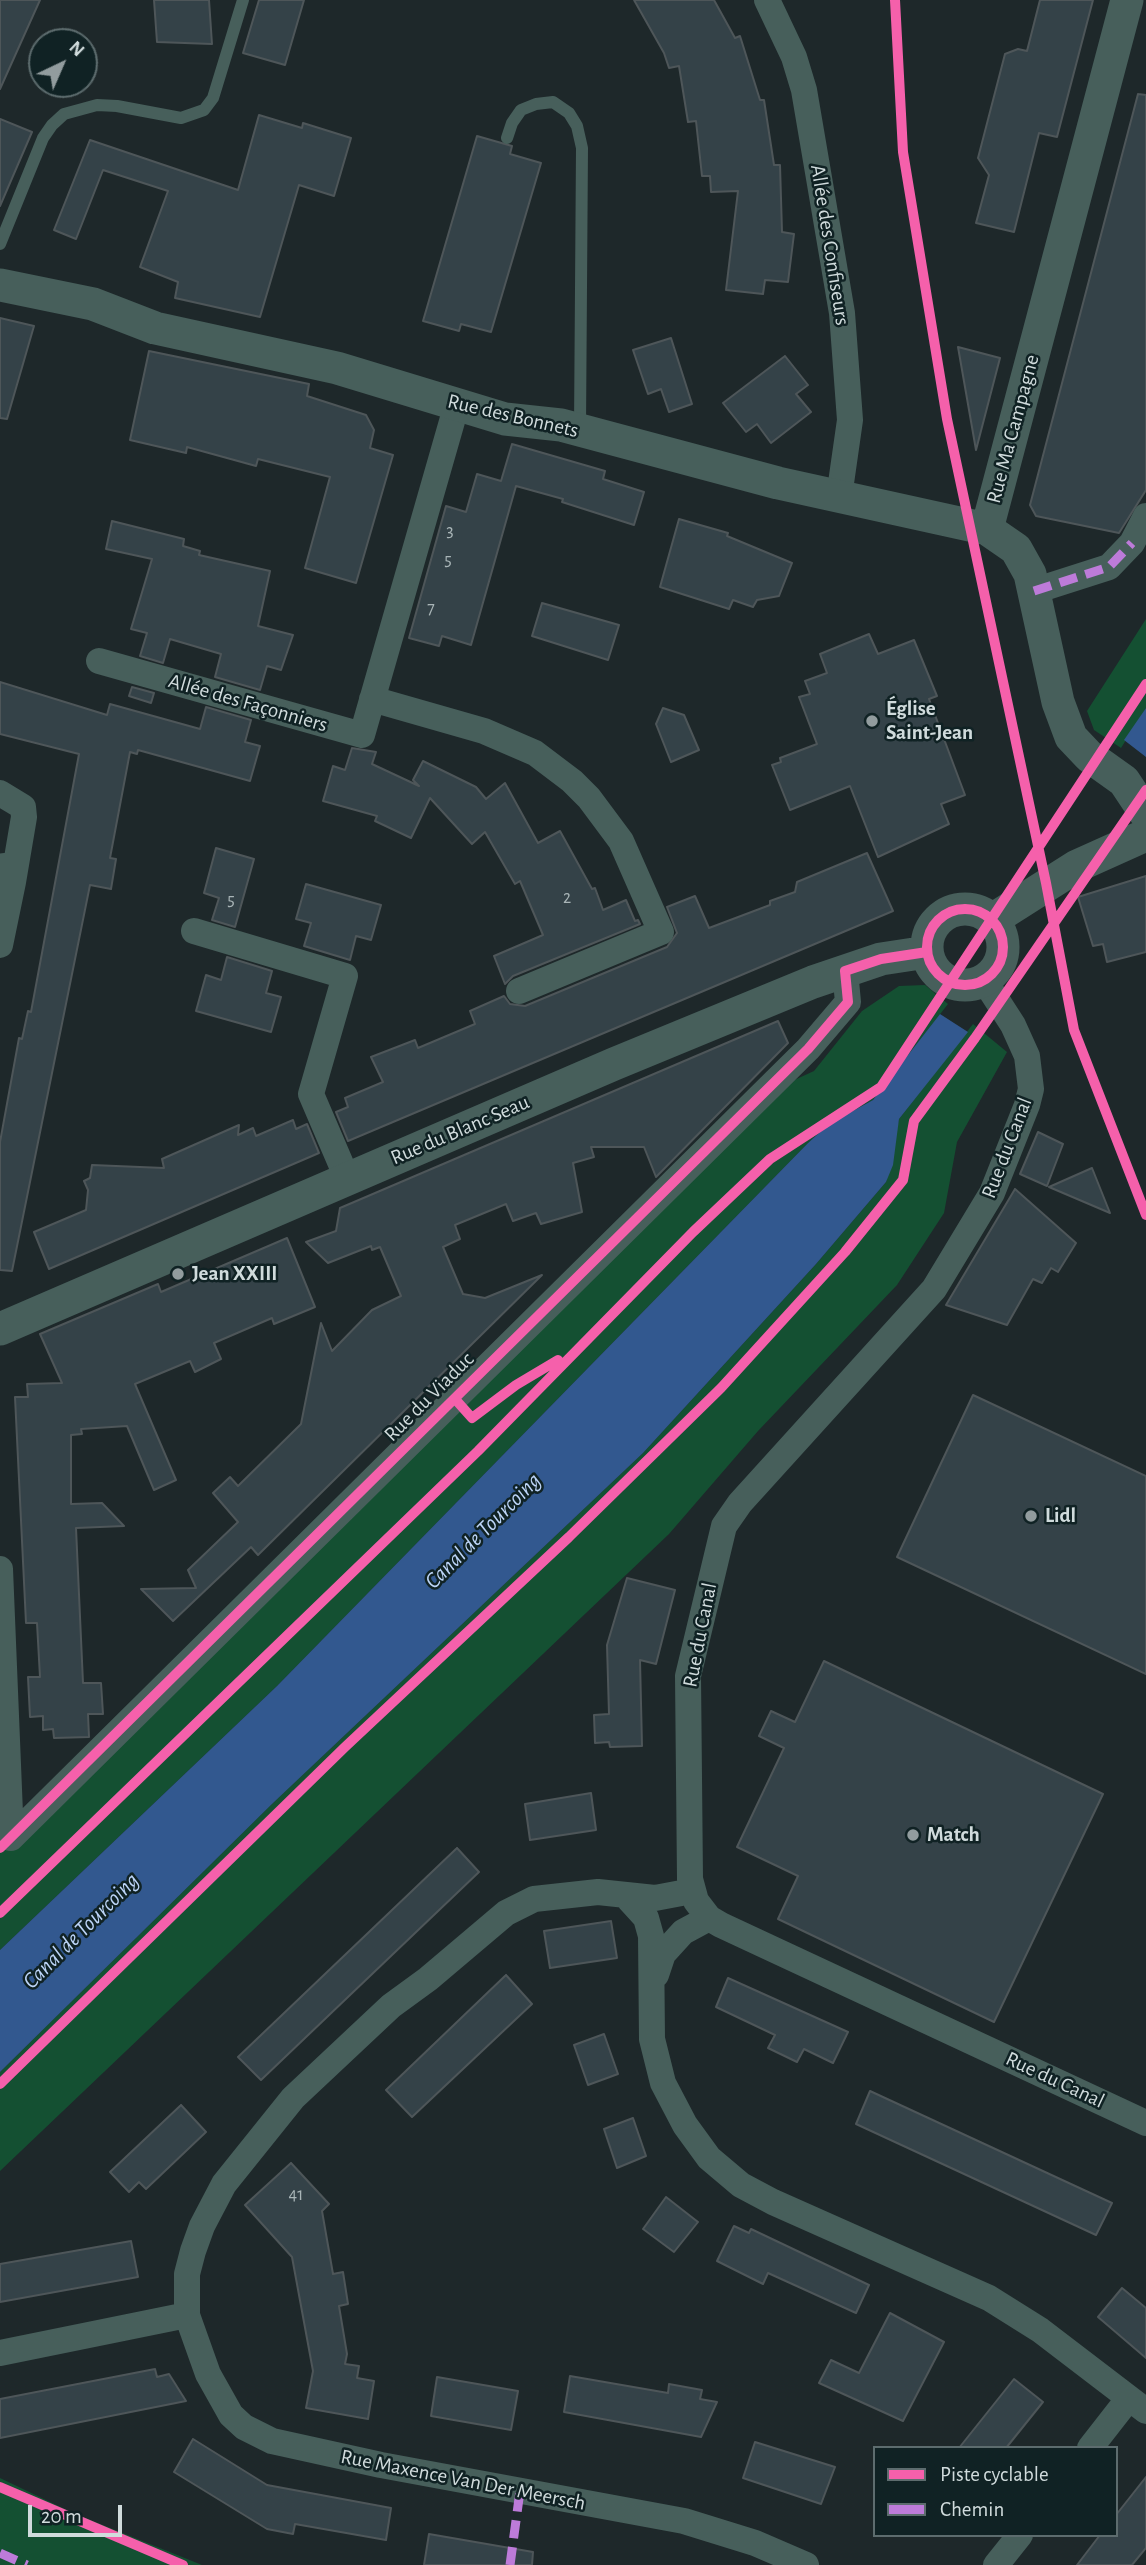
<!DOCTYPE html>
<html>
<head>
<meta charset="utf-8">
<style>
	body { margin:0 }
	#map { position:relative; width:1146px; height:2565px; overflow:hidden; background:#1e282a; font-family:"Alegreya Sans",sans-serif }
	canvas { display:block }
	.legend { position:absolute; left:873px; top:2446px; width:245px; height:91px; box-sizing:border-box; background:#102224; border:2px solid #5d6c6e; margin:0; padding:9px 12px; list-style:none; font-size:21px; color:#d0dbdc }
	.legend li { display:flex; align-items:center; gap:14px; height:35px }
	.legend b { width:35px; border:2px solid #5d6c6e }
	.north { position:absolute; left:28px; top:28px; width:70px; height:70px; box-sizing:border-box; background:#102224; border:2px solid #5d6c6e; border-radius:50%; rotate:44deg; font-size:19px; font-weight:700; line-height:28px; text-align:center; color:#d0dbdc }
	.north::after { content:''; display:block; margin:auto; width:24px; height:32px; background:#929c9e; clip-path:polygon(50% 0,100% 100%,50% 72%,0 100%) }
	.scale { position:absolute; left:28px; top:2505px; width:94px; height:32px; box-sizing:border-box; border:4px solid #d0dbdc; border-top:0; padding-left:9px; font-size:21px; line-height:24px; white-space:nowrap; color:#d0dbdc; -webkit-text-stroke:5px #102224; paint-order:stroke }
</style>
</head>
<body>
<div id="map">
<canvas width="1146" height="2565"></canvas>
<ul class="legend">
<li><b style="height:9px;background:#f560ab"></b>Piste cyclable</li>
<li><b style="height:9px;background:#bd7bd9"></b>Chemin</li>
</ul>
<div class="north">N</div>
<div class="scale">20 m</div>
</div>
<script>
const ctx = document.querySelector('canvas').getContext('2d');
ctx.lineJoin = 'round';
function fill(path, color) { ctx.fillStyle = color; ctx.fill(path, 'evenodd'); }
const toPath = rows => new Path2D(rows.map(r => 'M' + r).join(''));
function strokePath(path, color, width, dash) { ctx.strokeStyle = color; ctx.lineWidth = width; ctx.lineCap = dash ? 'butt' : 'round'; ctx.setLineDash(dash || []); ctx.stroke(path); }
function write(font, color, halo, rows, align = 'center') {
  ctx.font = font + ' "Alegreya Sans",sans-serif'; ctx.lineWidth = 5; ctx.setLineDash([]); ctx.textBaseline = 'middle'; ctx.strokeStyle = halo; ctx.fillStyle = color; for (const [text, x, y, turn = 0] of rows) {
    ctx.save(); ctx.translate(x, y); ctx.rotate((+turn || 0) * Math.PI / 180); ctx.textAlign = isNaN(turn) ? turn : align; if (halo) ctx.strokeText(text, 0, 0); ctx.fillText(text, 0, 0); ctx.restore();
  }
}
fill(toPath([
	[1146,619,1146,708,1121,748,1094,730,1087,711],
	[925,985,948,1004,873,1100,829,1124,808,1143,277,1686,0,1950,0,1847,11,1848,779,1087,814,1071,862,1011,899,986],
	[973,1024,1007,1052,957,1142,944,1213,897,1285,758,1431,669,1534,0,2171,0,2072,272,1804,643,1453,816,1264,886,1182,899,1119],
	[0,2478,73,2513,202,2565,0,2565]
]), '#145032');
fill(toPath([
	[1146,708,1146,757,1124,740],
	[940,1014,968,1032,899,1119,893,1165,886,1182,816,1264,643,1453,272,1804,0,2072,0,1950,277,1686,808,1143,829,1124,873,1100]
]), '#32588f');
const building = toPath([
	[0,0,40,0,0,89,0,0],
	[154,0,209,0,212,44,157,42,154,0],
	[259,0,304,0,285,65,243,53,259,0],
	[634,0,714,0,735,38,740,36,760,100,764,100,774,165,780,165,782,232,794,234,788,282,765,280,763,294,726,290,738,191,711,192,710,176,702,176,696,121,688,122,679,66,669,68,664,53,634,0],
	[1040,0,1093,0,1057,137,1039,133,1014,232,976,223,989,175,978,158,1005,54,1018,49,1027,51,1040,0],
	[1138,94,1146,95,1146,490,1119,533,1036,516,1030,505,1138,94],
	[259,115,302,128,303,123,351,138,334,196,299,185,260,317,175,298,178,282,140,267,168,191,103,170,76,239,54,230,90,140,238,190,259,115],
	[0,119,32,132,0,206,0,119],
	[477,136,512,146,510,154,541,163,491,332,461,324,459,331,423,321,477,136],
	[0,318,34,326,7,419,0,418,0,318],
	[671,338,692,404,669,412,661,389,648,394,633,350,671,338],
	[958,347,1000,358,976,450,958,347],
	[149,351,309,384,307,396,366,415,374,430,370,448,393,455,356,583,305,568,330,477,258,459,256,466,187,447,186,453,130,440,149,351],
	[785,356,808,385,796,394,811,412,771,443,757,424,746,432,723,403,785,356],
	[512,444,605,471,603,479,644,492,634,525,562,502,563,499,516,486,471,645,442,636,439,646,409,638,446,506,466,512,477,474,501,481,512,444],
	[679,519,728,533,727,536,792,563,779,596,757,600,753,607,733,600,729,609,660,587,679,519],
	[112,521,184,539,183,546,200,551,199,555,270,571,258,626,293,635,281,670,267,666,260,690,215,677,221,654,170,639,163,663,140,656,147,633,131,629,152,559,106,549,112,521],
	[542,603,619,625,608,660,532,636,542,603],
	[869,634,878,654,914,640,937,696,929,699,965,795,941,804,949,824,878,857,850,786,790,810,772,765,781,762,780,758,817,744,799,697,810,694,805,681,827,673,820,654,869,634],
	[0,682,107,715,110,704,200,729,206,707,251,720,245,742,260,746,250,781,138,750,137,754,130,752,110,858,116,859,111,889,90,885,12,1271,0,1270,0,1142,19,1038,22,1039,28,1011,31,1012,79,754,0,734,0,682],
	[132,687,154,693,151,703,129,696,132,687],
	[663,708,684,715,699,750,671,762,656,724,663,708],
	[352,748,376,752,372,764,419,786,413,780,423,761,476,787,486,799,505,783,538,843,560,831,592,889,595,888,603,910,626,900,635,921,638,920,640,924,513,976,505,984,494,956,543,935,520,881,515,884,485,832,472,844,430,798,411,838,375,821,377,816,323,801,333,766,345,770,352,748],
	[216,848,254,859,235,927,212,920,219,898,204,893,216,848],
	[867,853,893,911,348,1141,336,1112,348,1107,345,1098,383,1082,371,1057,415,1040,418,1048,475,1024,470,1011,504,996,510,1004,525,1006,667,947,677,933,667,907,695,896,709,928,770,905,770,901,795,892,797,882,867,853],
	[1146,876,1146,952,1107,962,1103,944,1093,946,1078,897,1146,876],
	[306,884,381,905,371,940,356,936,350,960,304,946,311,923,296,919,306,884],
	[227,957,272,971,266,993,281,997,271,1032,196,1011,206,975,221,980,227,957],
	[778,1021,788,1043,656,1177,644,1147,591,1147,594,1157,573,1163,582,1212,541,1224,536,1213,513,1221,506,1204,455,1225,460,1239,443,1247,463,1294,485,1298,542,1275,258,1555,251,1547,173,1621,141,1589,196,1588,188,1570,238,1522,213,1493,230,1477,238,1486,301,1424,321,1323,332,1351,372,1310,401,1296,380,1247,372,1250,371,1246,328,1263,306,1242,336,1231,340,1208,778,1021],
	[293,1120,296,1129,307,1124,319,1153,49,1269,34,1232,86,1210,88,1190,84,1181,90,1178,92,1165,164,1168,162,1159,239,1125,238,1135,253,1128,256,1136,293,1120],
	[1038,1132,1063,1144,1047,1186,1020,1174,1038,1132],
	[1092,1168,1110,1213,1049,1187,1092,1168],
	[1015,1189,1076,1243,1058,1272,1051,1268,1042,1283,1033,1279,1007,1325,946,1305,1015,1189],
	[287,1238,315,1307,274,1324,272,1318,214,1343,221,1359,195,1372,190,1361,135,1384,176,1480,154,1490,127,1426,81,1429,82,1434,71,1435,71,1504,102,1503,124,1526,76,1528,83,1683,101,1683,103,1714,88,1714,89,1737,54,1738,53,1729,43,1730,43,1716,30,1717,28,1677,40,1677,37,1623,26,1623,15,1397,28,1397,27,1384,62,1383,40,1334,158,1284,161,1292,287,1238],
	[973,1395,1146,1476,1146,1674,897,1557,973,1395],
	[627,1578,675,1590,656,1664,640,1660,642,1746,610,1747,609,1742,595,1743,594,1715,609,1714,607,1645,627,1578],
	[824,1661,1103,1794,994,2022,778,1919,798,1876,737,1847,784,1748,759,1736,771,1711,795,1722,824,1661],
	[591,1793,596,1830,530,1840,525,1804,591,1793],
	[457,1848,479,1872,261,2080,238,2057,457,1848],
	[611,1921,617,1958,550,1968,544,1931,611,1921],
	[506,1975,532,2004,412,2117,386,2090,506,1975],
	[728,1978,848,2032,833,2063,804,2049,797,2062,768,2048,775,2035,716,2007,728,1978],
	[604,2034,618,2074,588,2085,574,2045,604,2034],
	[870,2091,1112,2203,1096,2235,856,2124,870,2091],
	[181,2105,206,2132,146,2189,139,2182,129,2192,110,2172,181,2105],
	[633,2118,646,2156,617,2168,604,2129,633,2118],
	[291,2163,329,2204,322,2211,333,2274,343,2272,348,2304,339,2306,347,2354,345,2364,359,2366,357,2378,374,2381,368,2419,306,2408,313,2371,292,2257,245,2205,291,2163],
	[666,2197,698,2222,674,2252,643,2229,666,2197],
	[734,2226,749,2233,751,2229,869,2285,856,2313,768,2273,763,2284,717,2261,734,2226],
	[131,2241,138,2277,0,2302,0,2264,131,2241],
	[1122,2288,1146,2308,1146,2358,1098,2317,1122,2288],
	[890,2313,944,2342,903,2421,819,2383,831,2360,859,2373,890,2313],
	[155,2369,157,2377,169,2374,186,2401,0,2438,0,2399,155,2369],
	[570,2376,668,2393,669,2384,702,2390,700,2399,717,2402,701,2437,564,2412,570,2376],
	[437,2377,518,2391,511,2430,431,2416,437,2377],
	[1014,2379,1043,2402,1006,2448,959,2448,1014,2379],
	[193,2439,267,2485,391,2508,386,2540,295,2524,293,2534,267,2529,174,2472,193,2439],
	[755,2442,835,2467,821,2504,743,2478,755,2442],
	[1146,2477,1146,2548,1132,2565,1077,2565,1100,2535,1116,2535,1116,2515,1146,2477],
	[429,2534,533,2552,532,2565,424,2565,429,2534]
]);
fill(building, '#344248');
strokePath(building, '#4e5659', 2);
strokePath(toPath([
	[507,138,512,123,521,110,536,104,553,102,569,113,577,126,582,148,580,427],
	[0,244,43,138,52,125,64,114,97,105,117,106,181,118,204,110,213,98,243,0]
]), '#475f5b', 12);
strokePath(toPath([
	[767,0,794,57,804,90,842,313,850,420,839,497],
	[1034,591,1109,567,1132,543,1146,516],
	[99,661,362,735,457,404],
	[372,699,484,731,535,753,572,781,589,798,621,841,661,932,519,991],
	[0,793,23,807,24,817,13,882],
	[194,931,345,976,311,1094,347,1178],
	[0,945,13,882,4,866],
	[984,980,1013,1025,1027,1056,1031,1089,1027,1105,992,1193,934,1289,740,1503,724,1526,688,1676,690,1879,696,1901,709,1918,721,1925,1146,2123],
	[0,1569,11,1838],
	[11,1838,808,1049,848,1002,845,971],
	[692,1891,655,1898,598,1892,534,1899,506,1913,428,1979,391,2006,293,2098,224,2184,202,2226,193,2251,187,2274,187,2315,208,2374,231,2415,244,2427,272,2441,381,2465,684,2521,755,2543,806,2565],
	[625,1895,646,1918,651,1936,652,2039,663,2083,685,2125,709,2158,741,2185,773,2202,989,2298,1040,2330,1146,2411],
	[656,1975,663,1954,683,1932,709,1918],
	[0,2353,187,2315],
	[1090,2448,1129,2398],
	[996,2565,1020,2535]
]), '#475f5b', 26);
strokePath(toPath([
	[1127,0,987,529,1016,549,1030,574,1058,702,1071,737,1089,756,1124,781,1146,814],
	[0,285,93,304,155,328,337,368,505,419,561,425,778,483,987,529],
	'927 947a38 38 0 1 1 76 0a38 38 0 1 1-76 0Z',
	[992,920,1077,866,1146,835],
	[0,1329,614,1064,813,982,881,959,927,952]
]), '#475f5b', 33);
strokePath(toPath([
	[1034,591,1109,567,1132,543],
	[0,2553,27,2565],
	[510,2565,520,2491]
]), '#bd7bd9', 9, [18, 9]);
strokePath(toPath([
	[895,0,903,152,947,419,1046,883,1074,1030,1146,1215],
	'927 947a38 38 0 1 1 76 0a38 38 0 1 1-76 0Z',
	[455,1399,472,1418,516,1385,558,1360],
	[0,1848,808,1049,848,1002,845,971,881,959,927,952],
	[0,1913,478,1451,693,1232,770,1159,881,1087,1146,684],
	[0,2084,345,1747,569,1537,721,1388,845,1252,903,1180,914,1121,975,1038,1146,790],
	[0,2487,183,2565]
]), '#f560ab', 10);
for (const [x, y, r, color] of [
	[872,721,7,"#929c9e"],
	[178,1274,7,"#929c9e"],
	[1031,1516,7,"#929c9e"],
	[913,1835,7,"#929c9e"]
]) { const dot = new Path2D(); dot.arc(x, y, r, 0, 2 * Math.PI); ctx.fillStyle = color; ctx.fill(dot); strokePath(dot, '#102224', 2.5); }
write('18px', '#a9b5b7', null, [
	["3",450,531],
	["5",448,560],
	["7",431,609],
	["2",567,898],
	["5",231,900],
	["41",296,2195]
]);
write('21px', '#d0dbdc', '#102224', [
	["Allée des Confiseurs",830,245,81],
	["Rue des Bonnets",513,416,13],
	["Rue Ma Campagne",1013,429,-75],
	["Allée des Façonniers",248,703,16],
	["Rue du Blanc Seau",460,1130,-23],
	["Rue du Canal",1007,1148,-69],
	["Rue du Viaduc",429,1397,-45],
	["Rue du Canal",700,1635,-79],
	["Rue du Canal",1055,2080,25],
	["Rue Maxence Van Der Meersch",463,2480,11]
]);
write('bold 21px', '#d0dbdc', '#102224', [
	["Église",886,709],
	["Saint-Jean",886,733],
	["Jean XXIII",192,1274],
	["Lidl",1045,1516],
	["Match",927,1835]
], 'left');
write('italic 23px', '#bdd5f8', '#102224', [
	["Canal de Tourcoing",483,1531,-45],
	["Canal de Tourcoing",81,1931,-45]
]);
</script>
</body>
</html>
